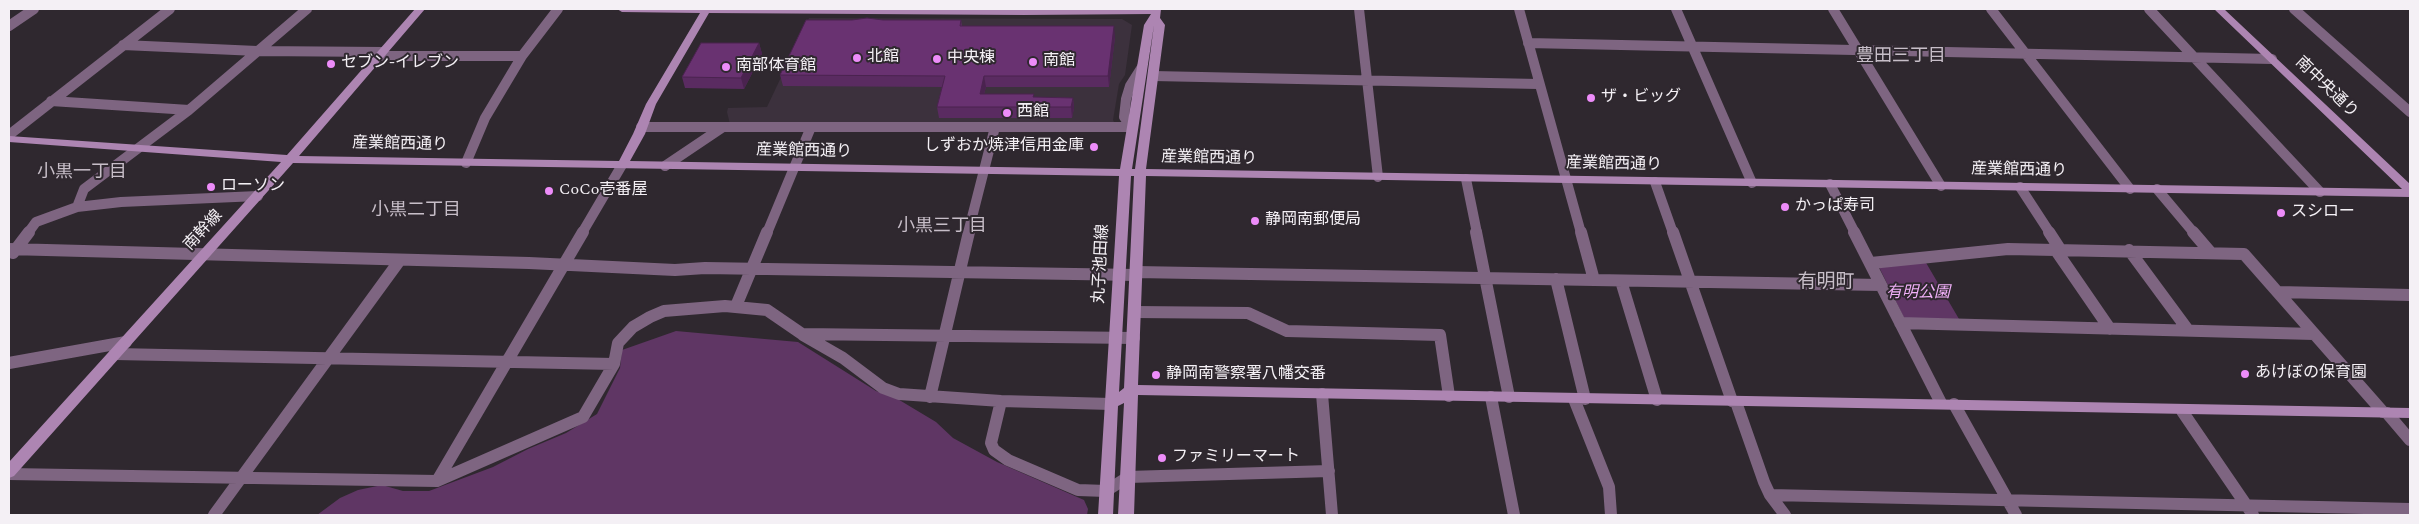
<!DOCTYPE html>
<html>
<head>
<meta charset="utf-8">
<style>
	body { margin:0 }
	#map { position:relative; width:2419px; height:524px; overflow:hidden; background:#2f282f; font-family:Spectral,serif }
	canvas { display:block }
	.frame { position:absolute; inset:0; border:10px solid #f4f0f5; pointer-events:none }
</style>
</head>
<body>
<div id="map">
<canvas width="2419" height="524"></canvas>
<div class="frame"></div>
</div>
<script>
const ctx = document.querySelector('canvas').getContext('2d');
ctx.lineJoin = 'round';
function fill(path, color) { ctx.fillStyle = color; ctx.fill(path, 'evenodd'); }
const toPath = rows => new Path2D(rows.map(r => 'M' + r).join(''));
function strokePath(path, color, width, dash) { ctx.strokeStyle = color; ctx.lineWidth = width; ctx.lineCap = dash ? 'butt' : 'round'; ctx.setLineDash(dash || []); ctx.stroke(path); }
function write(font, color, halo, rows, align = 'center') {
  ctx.font = font + ' Spectral,"Noto Sans JP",serif'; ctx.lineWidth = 4; ctx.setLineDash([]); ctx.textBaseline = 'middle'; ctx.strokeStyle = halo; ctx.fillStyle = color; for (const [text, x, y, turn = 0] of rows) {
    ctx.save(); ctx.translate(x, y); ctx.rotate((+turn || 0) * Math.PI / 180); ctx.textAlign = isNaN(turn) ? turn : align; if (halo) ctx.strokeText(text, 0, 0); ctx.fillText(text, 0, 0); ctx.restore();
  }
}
fill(toPath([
	[809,18,1122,19,1132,25,1125,75,1119,84,1113,120,1115,124,730,124,727,112,728,108,767,107]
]), '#3c313d');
fill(toPath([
	[1925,261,1959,319,1904,318,1878,265],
	[676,331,798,342,876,391,896,398,936,422,953,438,997,462,1084,500,1088,509,1087,515,317,515,340,498,358,490,382,485,403,491,429,491,493,467,528,449,566,433,597,414,620,368,622,350]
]), '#5f3664');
strokePath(toPath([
	[1359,9,1378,177],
	[1519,9,1581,233],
	[1676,9,1752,183],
	[1833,9,1941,186],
	[1991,9,2130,189],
	[2149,9,2320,192],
	[2294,9,2410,112],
	[9,26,34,9],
	[1528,43,2272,59],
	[123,45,257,51,383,52],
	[380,56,522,56],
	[1153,76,1538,84],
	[51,101,189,110],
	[641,127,1131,127],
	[1131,127,1124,117,1126,99,1130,86,1142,67],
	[9,135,170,9],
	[466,163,485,118,522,56,558,9],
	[665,166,723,127],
	[1466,179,1477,233],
	[1655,182,1673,233],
	[1830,184,1855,233],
	[2020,187,2050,233],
	[2157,189,2194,233],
	[77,207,84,189,189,110,307,9],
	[28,233,36,222,77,207,121,202,258,196],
	[582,233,622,165],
	[767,233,811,127],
	[968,233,995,127]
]), '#7e6581', 10);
strokePath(toPath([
	[1476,232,1509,397],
	[1581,232,1594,280],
	[1673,232,1732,401],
	[1854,232,1941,403],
	[2049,232,2060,249],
	[2193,232,2211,253],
	[9,249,529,263,675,270,705,268,1136,275],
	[2055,249,2110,329],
	[2129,250,2188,330],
	[13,253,29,232],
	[1871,263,2008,249,2244,254,2383,412],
	[1136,272,1881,285],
	[1556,279,1585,399],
	[1621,281,1657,400],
	[2278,292,2410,295],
	[736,306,767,232],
	[1135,312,1248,313,1287,331,1440,335,1449,396],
	[1900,323,2314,334],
	[803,335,843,358,883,388,899,394,1001,401,1111,404],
	[115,354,614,364,618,343,633,327,650,317,664,311,725,306,767,310,802,334,1134,338],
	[9,363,126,342],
	[1322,394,1332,515],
	[930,397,969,232],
	[1491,397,1514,515],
	[1574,399,1609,487,1611,515],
	[1001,401,991,443,994,450,1008,460,1078,490,1106,491,1128,477,1329,471],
	[1736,402,1764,482,1770,495,1785,515],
	[1954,404,2016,515],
	[2182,411,2253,515],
	[2387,413,2410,440],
	[9,474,437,481,583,232],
	[437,481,583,417,614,364],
	[1770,495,2410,509],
	[214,515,400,260]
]), '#7e6581', 12);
fill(toPath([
	[415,9,425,9,299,156,619,161,633,134,646,104,700,13,622,12,617,9,1161,9,1160,18,1165,25,1146,169,2402,189,2214,9,2224,9,2410,184,2410,197,1146,176,1138,385,2410,408,2410,418,1138,395,1134,515,1118,515,1124,403,1118,406,1113,515,1098,515,1119,176,293,163,14,476,9,478,9,462,281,162,9,142,9,136,287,155,415,9],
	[709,13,1024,15,1151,14,1144,25,1120,169,630,161,645,134,656,104,709,13],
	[1154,25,1135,169,1132,169,1154,25],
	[1131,176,1134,176,1124,388,1119,392,1131,176]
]), '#ad85b2');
fill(toPath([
	[883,20,961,20,962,26,1115,37,1109,87,986,87,984,94,1034,97,1073,98,1074,108,1072,118,939,118,937,107,942,87,783,86,780,75],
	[759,43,762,54,744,89,685,88,682,77]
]), '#5a2b61');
fill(toPath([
	[1114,26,1115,37,1109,87,1108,76],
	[759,43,762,54,744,89,741,78],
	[984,76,986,87,981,105,980,94],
	[1073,98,1074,108,1072,118,1071,107]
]), '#4a234f');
const building = toPath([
	[867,18,883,20,961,20,960,26,1114,26,1108,76,984,76,980,94,1034,94,1033,97,1073,98,1071,107,937,107,945,76,780,75,806,20,852,20,867,18],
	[701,43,759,43,741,78,682,77,701,43]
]);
fill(building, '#693271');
strokePath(building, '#4a234f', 1);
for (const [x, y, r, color] of [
	[857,58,5,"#ed8cf9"],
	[937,59,5,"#ed8cf9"],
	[1033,62,5,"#ed8cf9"],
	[331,64,5,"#ed8cf9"],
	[726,67,5,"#ed8cf9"],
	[1591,98,5,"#ed8cf9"],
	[1007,113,5,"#ed8cf9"],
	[1094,147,5,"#ed8cf9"],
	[211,187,5,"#ed8cf9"],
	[549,191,5,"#ed8cf9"],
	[1785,207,5,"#ed8cf9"],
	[2281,213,5,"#ed8cf9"],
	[1255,221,5,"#ed8cf9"],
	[2245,374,5,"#ed8cf9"],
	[1156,375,5,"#ed8cf9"],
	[1162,458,5,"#ed8cf9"]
]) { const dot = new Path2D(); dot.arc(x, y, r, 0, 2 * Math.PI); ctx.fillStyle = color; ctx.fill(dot); strokePath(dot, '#2f282f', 2); }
write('16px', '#f4f0f5', '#2f282f', [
	["北館",867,58],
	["中央棟",947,59],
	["南館",1043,62],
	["セブン-イレブン",341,64],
	["南部体育館",736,67],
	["ザ・ビッグ",1601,98],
	["西館",1017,113],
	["しずおか焼津信用金庫",1084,147,"right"],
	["ローソン",221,187],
	["CoCo壱番屋",559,191],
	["かっぱ寿司",1795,207],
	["スシロー",2291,213],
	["静岡南郵便局",1265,221],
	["あけぼの保育園",2255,374],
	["静岡南警察署八幡交番",1166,375],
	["ファミリーマート",1172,458]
], 'left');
write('16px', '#f4f0f5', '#2f282f', [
	["南中央通り",2326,88,44],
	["産業館西通り",400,145,1],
	["産業館西通り",804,152,1],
	["産業館西通り",1209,159,1],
	["産業館西通り",1614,165,1],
	["産業館西通り",2019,171,1],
	["南幹線",204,231,-47],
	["丸子池田線",1102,264,-87]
]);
write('italic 16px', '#f0b0f8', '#2f282f', [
	["有明公園",1918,294]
]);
write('18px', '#c7bec8', '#2f282f', [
	["豊田三丁目",1901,57],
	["小黒一丁目",82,173],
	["小黒二丁目",416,211],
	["小黒三丁目",942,227]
]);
write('19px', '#c7bec8', '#2f282f', [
	["有明町",1826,283]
]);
</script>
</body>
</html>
